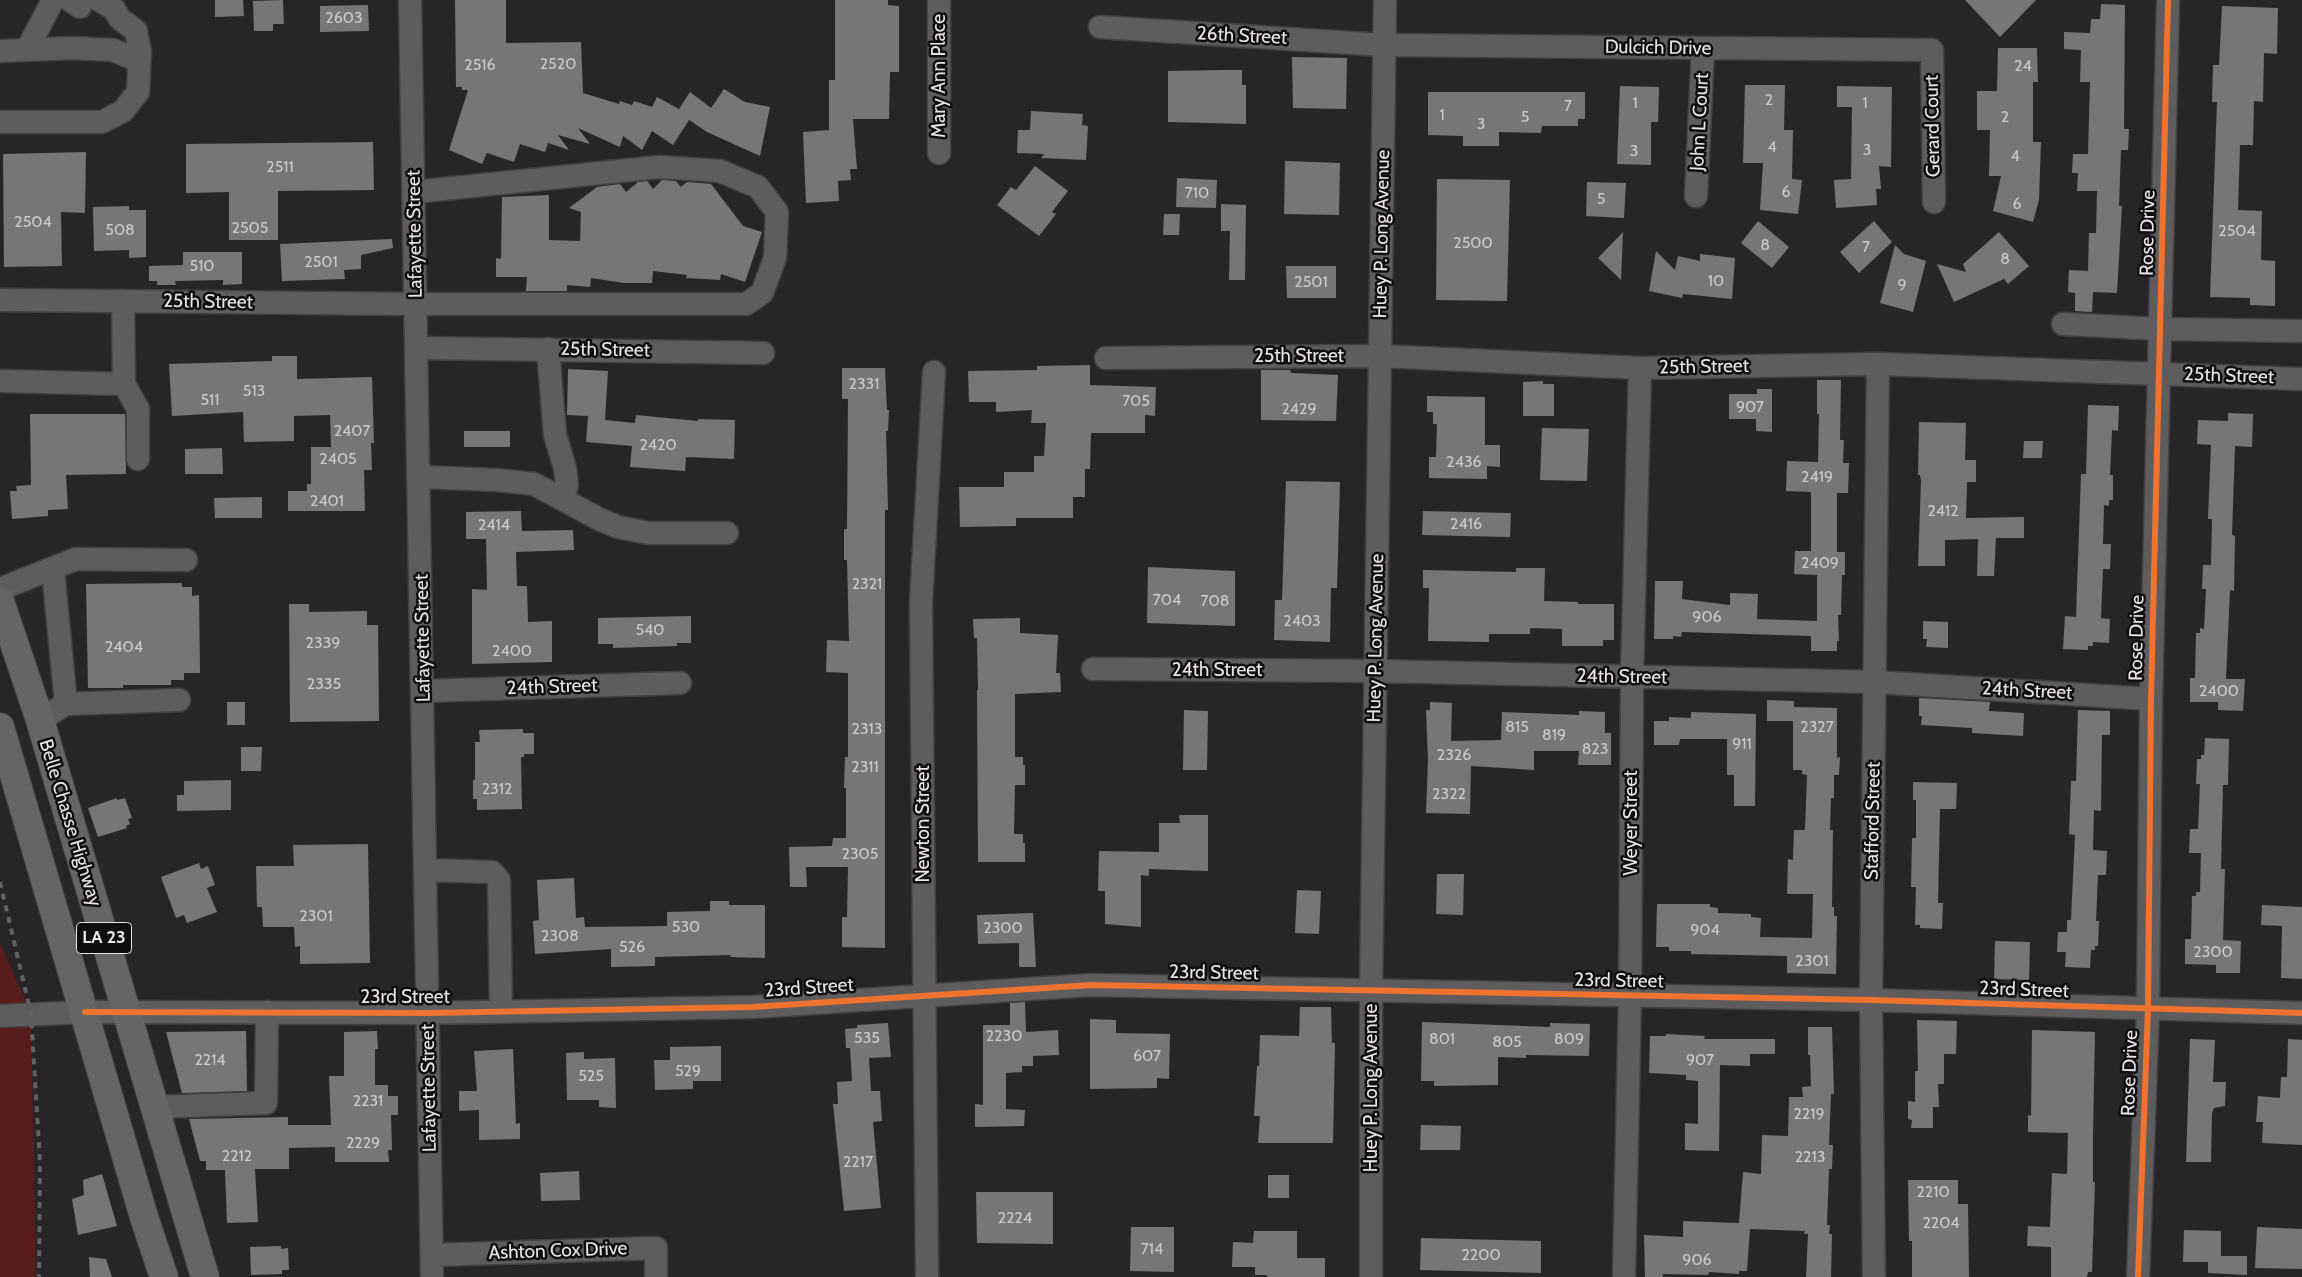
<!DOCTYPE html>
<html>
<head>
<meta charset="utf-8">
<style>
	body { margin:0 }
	canvas { display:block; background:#282528 }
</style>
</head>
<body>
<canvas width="2302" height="1277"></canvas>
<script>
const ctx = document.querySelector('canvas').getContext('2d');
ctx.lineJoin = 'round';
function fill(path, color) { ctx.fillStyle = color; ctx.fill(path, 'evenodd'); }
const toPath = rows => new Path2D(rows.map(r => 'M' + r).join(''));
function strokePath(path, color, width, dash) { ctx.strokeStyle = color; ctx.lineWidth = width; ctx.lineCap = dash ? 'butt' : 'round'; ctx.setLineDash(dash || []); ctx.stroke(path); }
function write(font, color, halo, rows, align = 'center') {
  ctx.font = font + ' Cabin,sans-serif'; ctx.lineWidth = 5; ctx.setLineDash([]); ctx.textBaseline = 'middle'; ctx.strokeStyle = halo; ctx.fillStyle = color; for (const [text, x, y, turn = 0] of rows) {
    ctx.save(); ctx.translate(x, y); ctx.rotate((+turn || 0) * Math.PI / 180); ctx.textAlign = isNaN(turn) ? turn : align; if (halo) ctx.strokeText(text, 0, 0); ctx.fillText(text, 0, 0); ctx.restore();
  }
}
fill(toPath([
	[0,943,31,1014,36,1277,0,1277]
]), '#591c1d');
fill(toPath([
	[215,0,243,0,244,16,215,17],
	[283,0,284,24,273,24,273,31,254,31,253,1],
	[455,0,506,0,506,43,581,42,583,93,619,104,620,101,632,105,634,101,652,107,657,97,679,109,690,92,711,108,724,89,745,102,770,107,760,156,707,132,689,120,673,145,652,131,642,150,623,136,620,147,578,128,590,144,558,135,569,150,548,143,545,152,520,144,514,162,487,153,482,164,449,150,468,90,462,90,462,87,456,87],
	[835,0,888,0,888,5,899,6,899,72,890,72,889,119,853,119,857,169,850,169,851,180,838,181,839,201,806,203,803,132,829,130,829,80,835,80],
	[1965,0,2036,0,2000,37],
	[2101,4,2125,5,2124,129,2129,129,2128,150,2121,150,2119,206,2122,206,2117,293,2093,292,2092,312,2075,311,2075,293,2068,292,2069,270,2088,271,2089,233,2096,233,2097,191,2077,191,2078,173,2072,173,2073,154,2088,154,2090,82,2080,82,2081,50,2064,49,2064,32,2090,33,2091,19,2100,19],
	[368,5,369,31,320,32,320,6],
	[2222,6,2278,8,2277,54,2264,53,2263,102,2254,101,2253,145,2240,145,2238,210,2262,211,2261,260,2275,261,2275,306,2250,305,2250,298,2210,297,2217,102,2212,102,2213,65,2219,65],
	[1998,48,2037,48,2038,82,2033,82,2033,142,2041,142,2039,200,2033,222,1993,211,2001,176,1989,176,1990,130,1977,130,1977,91,1997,91],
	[1292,57,1347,58,1346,109,1293,108],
	[1224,70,1242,70,1242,85,1246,85,1246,124,1168,122,1168,71],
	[1745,85,1785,85,1784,130,1793,130,1792,179,1802,180,1798,214,1760,210,1763,163,1743,163],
	[1620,86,1659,87,1658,122,1651,122,1651,165,1617,164],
	[1837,86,1892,87,1891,167,1879,166,1881,189,1876,189,1877,205,1836,208,1834,180,1851,179,1852,107,1837,107],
	[1428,92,1585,92,1585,119,1578,119,1578,126,1542,126,1541,133,1499,132,1499,146,1463,146,1463,136,1428,135],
	[1031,111,1083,114,1082,125,1088,126,1086,160,1041,158,1044,154,1017,153,1018,130,1030,130],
	[373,142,374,190,278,191,278,240,229,240,229,192,186,193,186,144],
	[86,152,85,213,61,212,62,266,4,267,3,154],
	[1285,161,1340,163,1339,215,1284,214],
	[1035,166,1068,191,1052,212,1056,214,1039,236,997,205,1011,187,1016,190],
	[1177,178,1217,180,1216,208,1176,207],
	[1437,179,1510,180,1507,301,1436,300],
	[662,180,676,181,681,187,687,182,711,184,743,226,762,232,745,282,721,274,720,280,686,278,687,275,653,271,652,283,624,283,591,278,590,287,567,285,567,291,526,291,527,277,496,277,496,258,501,259,502,197,549,195,549,240,580,241,581,212,569,208,597,187,620,184,626,192,638,182,647,181,653,189],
	[1587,182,1626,183,1624,218,1586,216],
	[1221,204,1246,205,1245,280,1229,280,1230,231,1221,231],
	[129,206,129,210,146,210,146,257,129,258,129,250,94,251,93,207],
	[1164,214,1180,214,1179,235,1163,235],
	[1758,221,1789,247,1772,268,1741,243],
	[1874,221,1892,242,1859,273,1840,252],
	[1623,232,1621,280,1598,258],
	[1999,232,2029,266,2008,284,2004,279,1954,302,1937,264,1966,272,1963,264],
	[392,239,393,248,361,255,361,269,344,270,345,279,282,281,280,244],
	[1895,245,1904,254,1926,261,1913,312,1880,303],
	[1656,251,1675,270,1678,256,1700,261,1700,254,1735,258,1732,299,1683,294,1682,298,1649,291],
	[183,252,242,252,242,284,223,285,223,280,175,281,176,285,157,285,157,281,149,281,149,266,183,265],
	[1286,266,1336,266,1336,298,1287,298],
	[272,356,297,356,297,379,372,377,374,443,371,443,372,470,364,470,365,511,288,511,288,491,307,491,307,484,311,484,311,447,331,447,330,415,294,416,294,441,244,442,243,412,172,416,169,364,272,361],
	[1090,365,1090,385,1156,387,1155,416,1145,415,1145,433,1091,433,1090,469,1085,469,1085,497,1073,497,1073,518,1016,518,1016,526,960,527,959,487,1004,487,1004,472,1034,472,1034,456,1044,456,1046,423,1031,423,1032,410,996,412,996,402,969,402,968,371,1037,370,1037,366],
	[842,368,885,368,887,410,889,410,888,431,886,431,888,510,885,510,885,948,842,947,842,917,847,917,848,867,806,867,807,887,790,887,789,847,832,846,833,838,846,838,846,788,844,788,845,757,848,757,848,673,826,672,827,640,849,641,847,560,844,560,844,529,847,529,848,399,842,399],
	[568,369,608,371,605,420,635,423,636,415,698,421,698,419,735,420,734,459,686,457,685,471,630,467,632,446,586,442,588,416,567,415],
	[1261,370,1290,370,1291,373,1338,375,1336,421,1261,420],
	[1817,380,1841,380,1840,440,1844,440,1843,463,1849,463,1848,493,1837,493,1837,552,1845,552,1845,575,1842,575,1841,615,1838,615,1839,641,1837,641,1837,651,1811,651,1811,636,1682,632,1681,637,1673,636,1673,639,1654,639,1655,581,1683,581,1682,599,1730,605,1730,593,1758,594,1757,619,1817,621,1817,575,1794,574,1795,551,1811,551,1811,492,1786,491,1787,461,1818,462,1819,414,1817,414],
	[1543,381,1543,384,1554,384,1554,416,1523,416,1523,382],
	[1757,389,1772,389,1772,432,1756,431,1756,419,1729,419,1729,394,1757,394],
	[1427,396,1485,397,1485,445,1500,445,1500,467,1487,466,1487,479,1429,478,1429,457,1436,457,1437,424,1433,424,1433,412,1427,412],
	[2088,405,2119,406,2118,431,2112,430,2110,475,2113,475,2113,500,2109,500,2109,506,2104,505,2103,544,2111,544,2110,569,2103,569,2101,618,2110,619,2109,643,2093,642,2093,646,2088,646,2088,650,2063,649,2065,616,2076,617,2081,474,2086,474],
	[2228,413,2253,414,2252,447,2235,446,2232,535,2235,536,2234,591,2230,590,2226,679,2245,679,2243,711,2218,710,2218,702,2190,702,2190,678,2195,678,2196,633,2200,633,2200,628,2204,629,2206,589,2202,589,2203,565,2211,565,2212,519,2208,519,2211,445,2197,444,2198,420,2228,421],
	[30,414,125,414,126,474,66,475,68,509,48,510,48,516,12,519,10,491,17,491,16,486,31,485],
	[1919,422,1966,423,1965,460,1976,460,1976,482,1967,482,1966,518,2024,517,2024,538,1996,538,1994,576,1977,576,1978,539,1945,540,1945,566,1918,566,1921,481,1920,475,1918,475],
	[1542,428,1589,429,1587,481,1540,480],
	[464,431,510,431,510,447,464,447],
	[2024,441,2043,441,2042,458,2023,458],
	[222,448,223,474,185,474,185,449],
	[1286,481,1340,482,1337,588,1331,588,1330,642,1274,640,1275,600,1282,600],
	[262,497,262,518,215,518,214,498],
	[521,511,522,531,573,530,574,550,516,552,517,586,527,586,528,622,552,621,552,662,472,664,472,589,487,590,486,539,466,539,466,512],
	[1423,511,1511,513,1510,537,1422,535],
	[1148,567,1235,571,1235,626,1147,623],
	[1516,568,1545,568,1544,601,1578,602,1578,604,1614,604,1614,640,1603,640,1603,646,1562,646,1562,629,1530,628,1530,634,1489,634,1489,642,1428,641,1429,588,1423,588,1423,570,1516,572],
	[182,583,182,587,192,587,192,596,199,595,200,673,184,673,184,680,171,680,171,685,123,685,123,688,88,688,86,584],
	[289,604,309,604,309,612,367,611,367,625,378,625,379,721,290,722],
	[691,616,691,643,677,643,677,646,613,648,613,644,598,644,598,618],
	[1020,618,1020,633,1058,635,1056,673,1060,673,1061,692,1015,694,1015,757,1023,757,1023,765,1025,765,1025,785,1015,785,1014,834,1023,834,1023,843,1025,843,1025,862,978,862,977,690,978,690,977,638,974,638,973,619],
	[1923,621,1948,622,1948,648,1926,647,1927,639,1923,639],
	[1919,698,1990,702,1989,711,2024,713,2023,736,1972,733,1972,728,1921,725,1922,716,1919,716],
	[1767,700,1794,701,1794,707,1837,708,1837,758,1840,757,1839,775,1834,775,1834,798,1831,798,1830,830,1833,830,1832,907,1834,907,1834,916,1837,916,1836,974,1787,973,1787,956,1691,954,1691,951,1669,951,1669,947,1656,947,1657,904,1710,904,1710,907,1718,908,1718,913,1751,914,1751,917,1761,918,1760,937,1812,938,1813,894,1787,894,1788,859,1793,860,1794,830,1805,830,1807,775,1802,774,1802,770,1793,770,1793,721,1767,721],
	[227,702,245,702,245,725,227,725],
	[1430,702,1452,703,1451,741,1501,740,1502,712,1579,715,1579,711,1605,712,1605,733,1611,733,1611,765,1578,765,1579,751,1534,751,1534,770,1471,766,1470,814,1426,813,1428,760,1426,710,1430,710],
	[1184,710,1208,711,1207,770,1183,770],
	[2078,710,2110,711,2110,735,2102,735,2101,811,2094,810,2093,850,2107,851,2106,875,2098,875,2096,921,2099,921,2098,946,2095,946,2095,950,2091,950,2090,968,2065,967,2066,952,2057,952,2058,932,2067,932,2067,920,2071,920,2075,835,2069,834,2071,781,2076,781],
	[1691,712,1756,714,1755,806,1734,806,1734,775,1727,775,1727,739,1680,739,1679,745,1654,745,1654,721,1669,721,1669,717,1691,718],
	[523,729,523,733,534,733,534,754,524,754,524,757,521,757,522,809,477,810,477,799,473,799,473,780,475,780,475,742,480,742,479,730],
	[2205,738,2229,739,2228,785,2223,785,2221,869,2225,869,2223,940,2241,941,2240,973,2216,973,2216,965,2185,964,2185,939,2191,939,2192,896,2196,896,2196,892,2200,892,2201,853,2189,853,2190,829,2198,829,2200,784,2196,784,2197,759,2201,759,2201,755,2204,755],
	[241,747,262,747,261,771,241,771],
	[231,780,231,810,177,811,177,795,184,795,184,781],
	[1913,782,1957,783,1956,809,1940,809,1938,903,1943,903,1942,929,1920,928,1920,925,1915,925,1916,887,1911,887,1912,838,1916,838,1916,800,1913,800],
	[117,798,117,800,125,798,132,818,128,819,130,824,126,826,127,828,98,837,88,808],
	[1179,815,1208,815,1208,871,1149,869,1149,876,1141,875,1141,927,1105,924,1105,891,1098,891,1099,851,1159,852,1159,823,1180,823],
	[368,844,370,963,300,964,300,946,295,947,294,927,263,927,262,907,257,907,256,866,294,866,293,845],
	[199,863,201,869,208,866,215,885,207,888,217,912,187,923,184,915,176,918,161,877],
	[1437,874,1464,874,1463,915,1436,914],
	[574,878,576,918,584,917,585,927,667,926,667,912,710,911,710,901,729,901,729,905,765,905,765,958,730,957,731,955,655,957,655,966,611,967,611,949,535,954,533,921,539,920,537,880],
	[1297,890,1321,891,1319,934,1295,933],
	[2262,905,2302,907,2302,979,2281,978,2282,926,2261,925],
	[1033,913,1036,967,1019,967,1019,943,978,944,977,915],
	[1995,941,2030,942,2029,980,1994,979],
	[1025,1002,1026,1032,1058,1030,1059,1055,1033,1056,1033,1066,1022,1066,1022,1072,1006,1073,1006,1109,1025,1110,1024,1126,975,1127,975,1104,983,1105,983,1025,1010,1025,1010,1003],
	[1300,1007,1331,1007,1332,1043,1335,1043,1333,1143,1258,1143,1260,1116,1254,1116,1257,1066,1259,1066,1260,1035,1299,1036],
	[1090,1019,1116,1020,1116,1033,1170,1034,1169,1079,1157,1078,1157,1088,1090,1089],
	[1917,1020,1957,1021,1956,1054,1944,1054,1944,1084,1938,1084,1939,1107,1933,1107,1933,1128,1911,1128,1912,1120,1908,1119,1908,1101,1915,1102,1915,1071,1918,1071],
	[1422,1022,1550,1027,1550,1023,1590,1024,1589,1056,1526,1055,1526,1058,1498,1057,1498,1085,1434,1086,1434,1081,1421,1081],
	[888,1023,891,1057,869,1058,871,1091,880,1091,882,1121,873,1122,881,1208,844,1211,833,1104,838,1104,837,1082,852,1081,850,1048,846,1048,845,1029,857,1028,857,1025],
	[1808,1027,1832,1027,1834,1094,1831,1094,1829,1145,1833,1145,1832,1169,1829,1169,1827,1225,1830,1225,1829,1234,1832,1234,1831,1277,1806,1277,1808,1234,1804,1234,1805,1231,1750,1229,1747,1271,1739,1271,1739,1274,1709,1272,1708,1275,1663,1274,1663,1277,1645,1277,1644,1235,1683,1237,1683,1221,1739,1223,1743,1172,1761,1174,1762,1135,1788,1136,1789,1097,1803,1097,1802,1087,1811,1086,1810,1055,1808,1055],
	[2032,1030,2095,1032,2093,1135,2093,1182,2095,1182,2092,1272,2088,1272,2087,1277,2051,1277,2051,1247,2027,1246,2028,1226,2050,1227,2052,1173,2067,1174,2068,1133,2028,1132,2028,1115,2031,1116],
	[246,1031,247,1091,182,1093,166,1032],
	[377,1031,378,1049,375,1049,375,1085,388,1085,388,1096,398,1096,398,1115,391,1115,392,1150,388,1150,389,1162,335,1162,335,1147,289,1148,289,1169,255,1169,258,1222,227,1223,225,1170,206,1170,206,1161,200,1161,189,1119,288,1117,288,1125,331,1125,329,1076,344,1076,344,1032],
	[1666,1034,1705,1036,1704,1039,1775,1039,1775,1054,1750,1054,1750,1066,1720,1065,1719,1151,1685,1150,1685,1123,1698,1124,1698,1081,1686,1080,1686,1075,1649,1073,1650,1036,1666,1036],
	[2190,1039,2215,1040,2213,1082,2226,1082,2225,1106,2214,1108,2212,1113,2211,1162,2186,1162],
	[2288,1039,2302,1040,2302,1145,2262,1143,2263,1122,2256,1122,2258,1096,2280,1098,2281,1077,2287,1077],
	[721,1046,721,1081,693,1081,693,1089,655,1090,654,1060,670,1060,670,1047],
	[513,1049,516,1124,520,1123,520,1139,479,1140,479,1110,459,1111,459,1091,477,1091,474,1051],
	[584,1052,584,1059,615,1058,616,1108,599,1107,599,1100,567,1100,566,1053],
	[1421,1125,1461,1126,1460,1150,1420,1150],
	[579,1171,580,1200,541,1201,540,1173],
	[102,1174,117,1226,78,1235,72,1199,84,1195,83,1180],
	[1268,1175,1289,1175,1289,1198,1268,1198],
	[1908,1180,1958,1180,1958,1204,1968,1204,1969,1277,1912,1277,1912,1241,1909,1241],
	[976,1192,1053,1192,1053,1244,977,1243],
	[1131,1227,1174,1227,1174,1272,1130,1271],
	[2257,1227,2302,1229,2302,1269,2255,1268],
	[2184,1230,2221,1231,2221,1256,2247,1256,2247,1275,2208,1273,2208,1262,2183,1262],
	[1254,1231,1297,1231,1297,1258,1325,1258,1325,1277,1267,1277,1267,1275,1255,1275,1255,1267,1232,1267,1233,1242,1253,1243],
	[1421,1238,1541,1241,1541,1273,1420,1270],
	[281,1246,281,1249,288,1248,289,1270,282,1270,282,1274,251,1275,250,1247],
	[89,1257,106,1259,112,1277,90,1277]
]), '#777578');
const minor = toPath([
	[70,0,80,7],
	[410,0,432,1277],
	[1100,27,1384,45,1932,50,1934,202],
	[27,50,53,0],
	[0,51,73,48,113,50,139,61],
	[0,122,102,122,123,111,138,92,140,52,136,31,119,18,114,9,99,0],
	[939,153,939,0],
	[1696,196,1703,48],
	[0,300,416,304,746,304,762,293,775,258,777,212,758,187,720,171,659,167,414,192],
	[2063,324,2161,329,2302,331],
	[418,348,763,353],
	[548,349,555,435,565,468,567,485,562,498],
	[1106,358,1380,356,1640,368,1878,364,2302,379],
	[0,381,124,384,123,301],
	[124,384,138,409,138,459],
	[420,477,497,480,534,484,599,519,618,527,648,533,727,533],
	[53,570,66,704],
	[0,589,76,559,186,560],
	[1093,669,1376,671,1875,682,2151,699],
	[423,691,680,683],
	[40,720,66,704,179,700],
	[426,870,492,872,499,880,501,1011],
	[0,1016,85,1012,428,1013,753,1007,1091,985,1871,1000,2302,1013],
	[154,1107,266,1103,267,1012],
	[432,1255,656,1248,656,1277],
	[927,1277,921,602,934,372],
	[1371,1277,1371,991,1385,0],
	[1624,1277,1630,996,1632,677,1640,368],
	[1874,1277,1871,1000,1878,364],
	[2138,1277,2148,1009,2151,699,2168,0]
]);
const highway = toPath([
	[0,601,40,720,205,1277],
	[0,727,144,1217,164,1277]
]);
strokePath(minor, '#424142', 25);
strokePath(highway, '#424142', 30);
strokePath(minor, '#5f5c5e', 22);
strokePath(highway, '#676465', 28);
strokePath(toPath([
	[0,882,31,1014,40,1162,39,1277]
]), '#646063', 4, [6, 6]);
strokePath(toPath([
	[85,1012,428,1013,753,1007,1091,985,1871,1000,2302,1013],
	[2138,1277,2148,1009,2151,699,2168,0]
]), '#ef722f', 6);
write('16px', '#ccc8cc', null, [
	["2603",344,18],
	["2520",558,64],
	["2516",480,65],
	["24",2023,66],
	["2",1769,100],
	["1",1635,103],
	["1",1865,103],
	["7",1568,106],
	["1",1442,115],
	["5",1525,117],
	["2",2005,117],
	["3",1481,124],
	["4",1772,147],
	["3",1867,150],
	["3",1634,151],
	["4",2015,156],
	["2511",280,167],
	["6",1786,192],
	["710",1197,193],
	["5",1601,199],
	["6",2017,204],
	["2504",33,222],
	["2505",250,228],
	["508",120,230],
	["2504",2237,231],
	["2500",1473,243],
	["8",1765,245],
	["7",1866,247],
	["8",2005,259],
	["2501",321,262],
	["510",202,266],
	["10",1716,281],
	["2501",1311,282],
	["9",1902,285],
	["2331",864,384],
	["513",254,391],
	["511",210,400],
	["705",1136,401],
	["907",1750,407],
	["2429",1299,409],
	["2407",352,431],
	["2420",658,445],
	["2405",338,459],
	["2436",1464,462],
	["2419",1817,477],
	["2401",327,501],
	["2412",1943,511],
	["2416",1466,524],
	["2414",494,525],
	["2409",1820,563],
	["2321",867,584],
	["704",1167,600],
	["708",1215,601],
	["906",1707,617],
	["2403",1302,621],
	["540",650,630],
	["2339",323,643],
	["2404",124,647],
	["2400",512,651],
	["2335",324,684],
	["2400",2219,691],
	["815",1517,727],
	["2327",1817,727],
	["2313",867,729],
	["819",1554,735],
	["911",1742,744],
	["823",1595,749],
	["2326",1454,755],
	["2311",865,767],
	["2312",497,789],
	["2322",1449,794],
	["2305",860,854],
	["2301",316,916],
	["530",686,927],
	["2300",1003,928],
	["904",1705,930],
	["2308",560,936],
	["526",632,947],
	["2300",2213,952],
	["2301",1812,961],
	["2230",1004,1036],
	["535",867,1038],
	["801",1442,1039],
	["809",1569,1039],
	["805",1507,1042],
	["607",1147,1056],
	["2214",210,1060],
	["907",1700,1060],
	["529",688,1071],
	["525",591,1076],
	["2231",368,1101],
	["2219",1809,1114],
	["2229",363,1143],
	["2212",237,1156],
	["2213",1810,1157],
	["2217",858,1162],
	["2210",1933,1192],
	["2224",1015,1218],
	["2204",1941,1223],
	["714",1152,1249],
	["2200",1481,1255],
	["906",1697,1260]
]);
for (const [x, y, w] of [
	[104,938,55]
]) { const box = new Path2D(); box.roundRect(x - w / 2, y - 15.5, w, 31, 4); ctx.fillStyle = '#110e11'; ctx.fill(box); strokePath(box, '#e8e4e8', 1); }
write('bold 18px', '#e8e4e8', null, [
	["LA 23",104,938]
]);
write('19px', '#e8e4e8', '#110e11', [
	["26th Street",1242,36,3],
	["Dulcich Drive",1658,48,1],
	["Mary Ann Place",939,76,-90],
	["John L Court",1700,122,-87],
	["Gerard Court",1933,126,-91],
	["Rose Drive",2148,233,-89],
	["Lafayette Street",415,234,-91],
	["Huey P. Long Avenue",1382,234,-89],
	["25th Street",208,302,1],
	["25th Street",605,350,1],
	["25th Street",1299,356],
	["25th Street",1704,367,-1],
	["25th Street",2229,376,2],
	["Lafayette Street",423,638,-91],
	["Huey P. Long Avenue",1376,638,-89],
	["Rose Drive",2137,638,-89],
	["24th Street",1217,670],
	["24th Street",1622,677,1],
	["24th Street",552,687,-2],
	["24th Street",2027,691,3],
	["Stafford Street",1873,821,-89],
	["Belle Chasse Highway",70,823,73],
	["Weyer Street",1631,823,-90],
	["Newton Street",923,824,-90],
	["23rd Street",1214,973,1],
	["23rd Street",1619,981,1],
	["23rd Street",809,988,-4],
	["23rd Street",2024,990,2],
	["23rd Street",405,997],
	["Rose Drive",2130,1073,-88],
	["Lafayette Street",429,1088,-91],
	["Huey P. Long Avenue",1371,1088,-90],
	["Ashton Cox Drive",558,1251,-2]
]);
</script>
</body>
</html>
